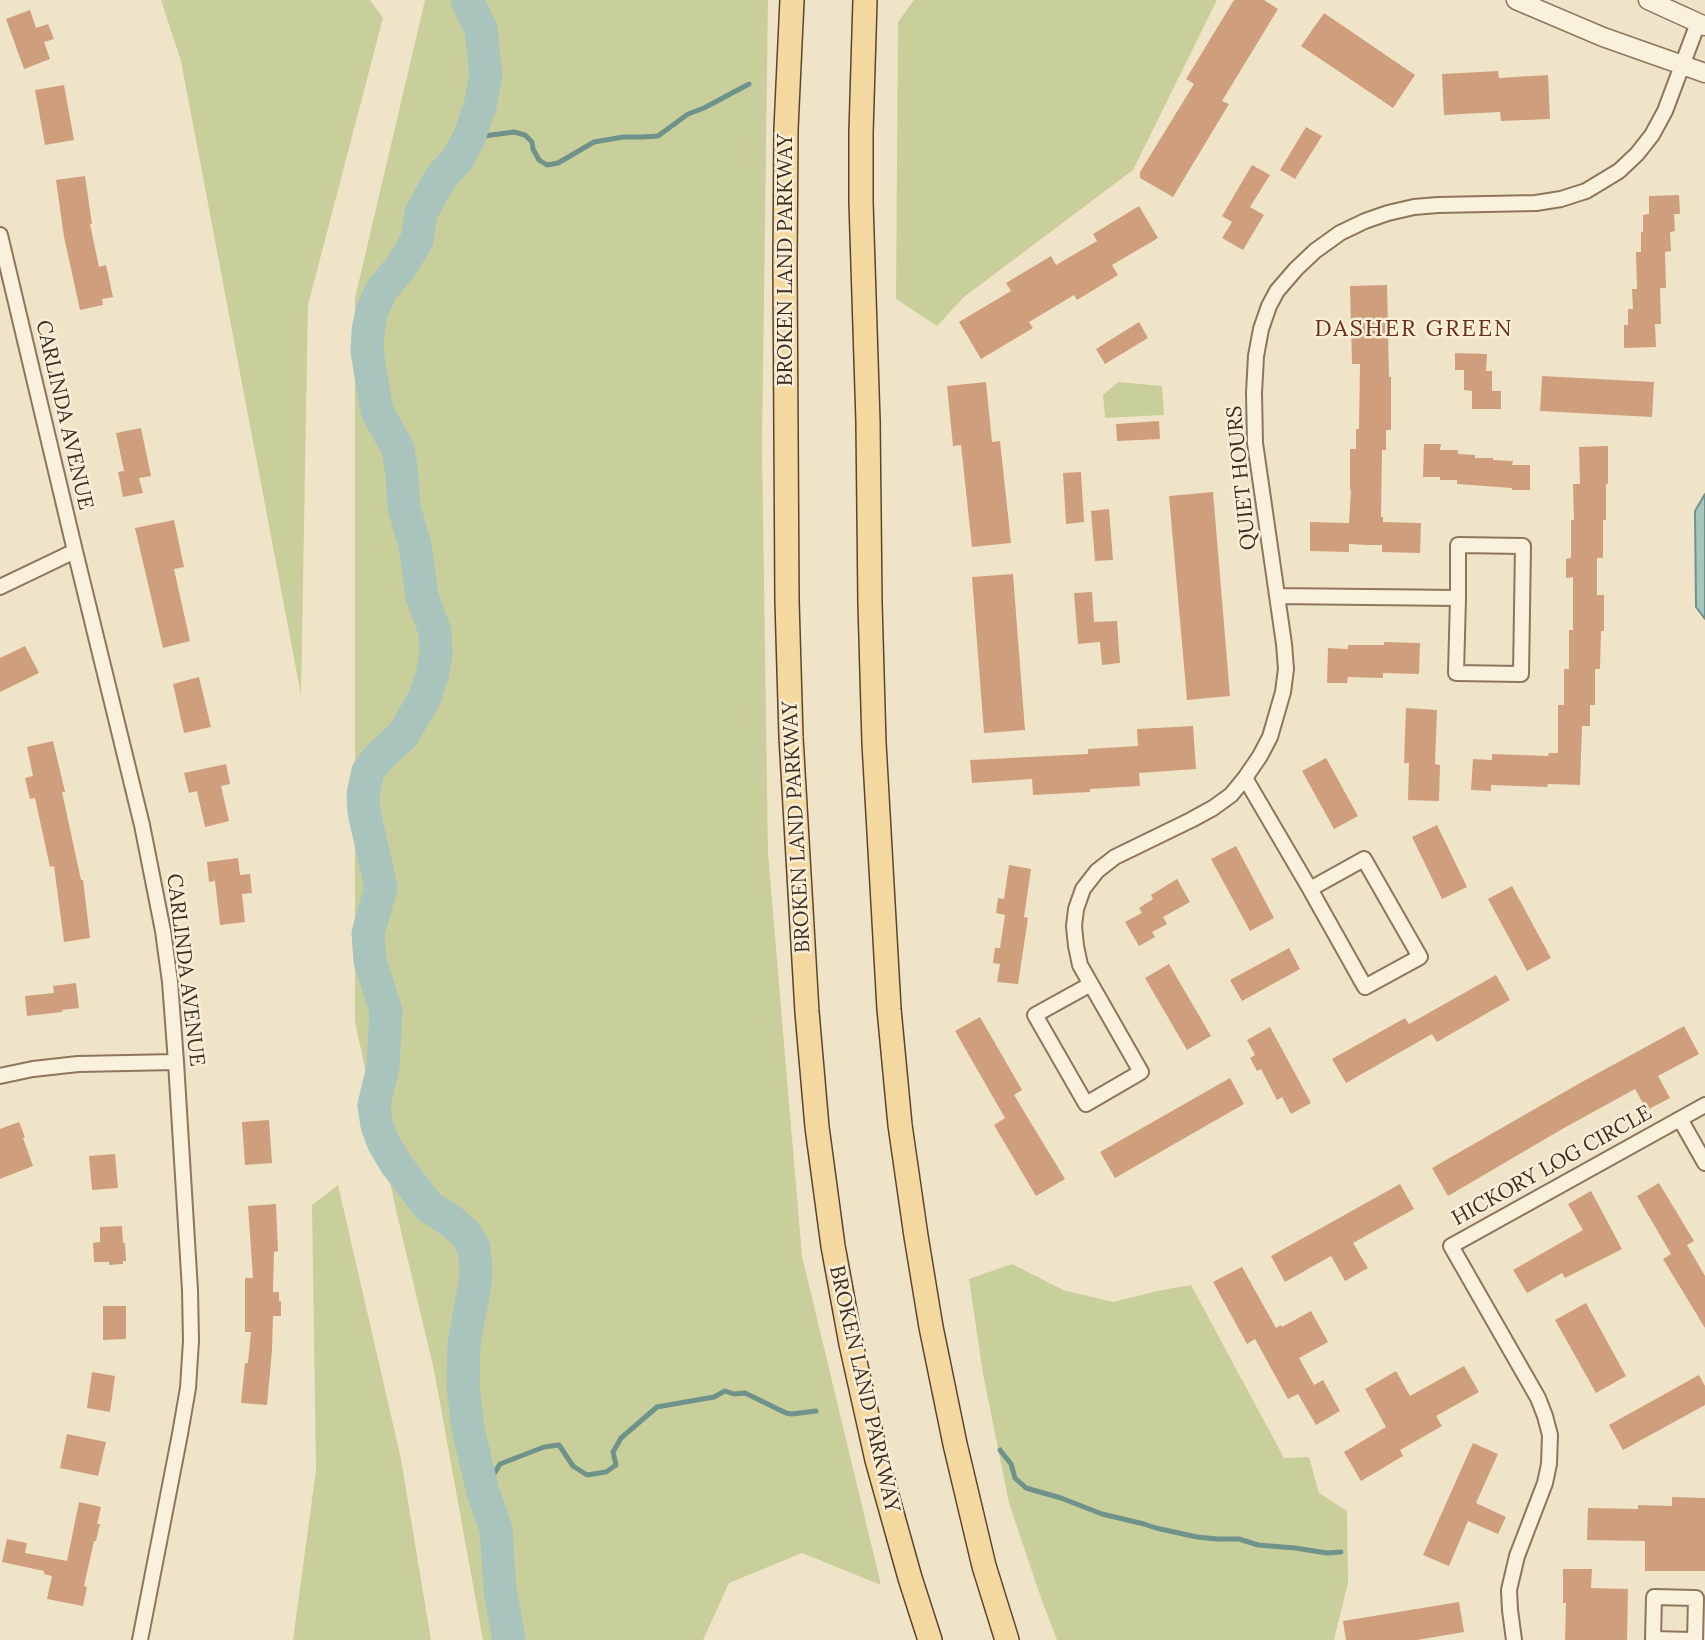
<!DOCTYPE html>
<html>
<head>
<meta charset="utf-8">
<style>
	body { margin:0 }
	canvas { display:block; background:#f0e4c8 }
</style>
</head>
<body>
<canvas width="1705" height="1640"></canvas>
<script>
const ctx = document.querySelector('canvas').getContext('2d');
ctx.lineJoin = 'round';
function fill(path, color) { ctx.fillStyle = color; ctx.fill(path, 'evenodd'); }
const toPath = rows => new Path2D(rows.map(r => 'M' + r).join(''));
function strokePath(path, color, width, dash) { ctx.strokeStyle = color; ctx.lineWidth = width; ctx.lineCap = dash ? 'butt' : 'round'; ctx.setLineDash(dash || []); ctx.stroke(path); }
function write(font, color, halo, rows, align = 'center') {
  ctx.font = font + ' Lora,serif'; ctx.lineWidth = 5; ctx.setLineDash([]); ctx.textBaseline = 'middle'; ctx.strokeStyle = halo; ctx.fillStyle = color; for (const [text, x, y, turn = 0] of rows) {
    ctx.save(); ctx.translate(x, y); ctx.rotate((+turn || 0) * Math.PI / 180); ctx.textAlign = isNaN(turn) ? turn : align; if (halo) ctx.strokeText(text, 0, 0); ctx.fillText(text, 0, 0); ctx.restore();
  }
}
fill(toPath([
	[161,0,370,0,383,18,308,305,301,695,181,61],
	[425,0,768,0,762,446,768,854,802,1256,881,1585,802,1553,729,1583,703,1640,483,1640,434,1370,396,1210,355,1022,355,298],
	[914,0,1217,0,1133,170,964,297,937,326,896,299,898,22],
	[1118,382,1162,386,1164,415,1105,418,1103,395],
	[338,1185,401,1459,431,1640,293,1640,316,1470,312,1205],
	[1012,1264,1063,1290,1113,1302,1162,1290,1191,1285,1284,1458,1309,1457,1319,1493,1347,1511,1348,1583,1334,1640,1057,1640,1041,1598,1009,1503,983,1374,969,1279]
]), '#c9cf9b');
const water = toPath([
	[1705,494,1705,619,1696,607,1695,511,1705,494]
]);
fill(water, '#a9c4bc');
strokePath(water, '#6f938a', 2);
strokePath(toPath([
	[469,138,514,132,525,135,532,142,533,149,539,160,547,165,558,163,594,142,623,137,643,137,658,136,688,114,704,108,749,84],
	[1000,1450,1011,1464,1015,1478,1026,1488,1061,1498,1102,1514,1144,1524,1156,1528,1197,1537,1217,1539,1239,1539,1258,1545,1295,1548,1327,1553,1341,1552],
	[483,1492,500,1464,544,1447,559,1445,573,1466,587,1475,606,1472,616,1465,613,1452,621,1438,657,1407,714,1397,725,1391,734,1394,745,1393,786,1413,792,1414,816,1411]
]), '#6f938a', 5);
strokePath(toPath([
	[467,0,481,29,486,75,480,106,469,138,457,160,441,177,421,213,417,240,401,267,382,289,372,311,368,331,367,352,377,411,398,449,402,475,404,507,415,545,422,596,435,632,436,655,432,676,424,699,403,735,380,756,368,771,363,794,364,812,381,887,368,933,370,961,386,1011,383,1067,374,1105,377,1126,384,1144,396,1164,429,1207,451,1221,466,1234,474,1248,476,1270,475,1284,464,1343,463,1387,468,1429,483,1492,496,1529,500,1590,509,1640]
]), '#a9c4bc', 33);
fill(toPath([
	[1234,0,1264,0,1278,9,1222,101,1229,104,1173,197,1140,178,1140,172,1194,84,1186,79],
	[30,10,36,28,48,24,54,39,44,42,50,59,24,69,6,19],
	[1324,13,1415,75,1393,108,1301,46],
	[1498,71,1499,78,1548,75,1550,119,1501,121,1500,112,1444,115,1442,74],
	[64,85,74,140,45,145,35,90],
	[1306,127,1322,136,1295,179,1280,170],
	[1252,165,1270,175,1250,207,1264,215,1243,250,1222,238,1232,222,1222,216],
	[85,176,92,224,90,224,99,267,106,265,113,297,102,299,103,305,80,310,64,237,56,180],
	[1679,195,1680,214,1674,214,1675,231,1670,232,1671,251,1665,252,1666,288,1660,288,1661,324,1655,324,1656,347,1624,348,1624,325,1628,325,1628,309,1633,309,1632,289,1637,289,1636,252,1641,252,1641,232,1643,232,1643,215,1649,214,1649,196],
	[1139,206,1158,238,1112,265,1118,275,1077,300,1074,295,1029,322,1033,328,981,359,959,322,1011,291,1006,283,1051,256,1056,265,1097,241,1093,234],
	[1387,285,1389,377,1391,377,1391,430,1386,430,1386,450,1382,450,1381,517,1383,517,1383,522,1421,523,1420,553,1382,552,1382,545,1366,545,1349,544,1349,552,1310,551,1310,522,1349,523,1351,490,1350,490,1350,449,1356,449,1356,429,1359,429,1360,364,1352,364,1350,286],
	[1139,322,1148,338,1105,364,1096,349],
	[1455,353,1487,354,1486,371,1492,371,1492,391,1501,391,1501,409,1472,409,1472,391,1464,390,1464,370,1455,370],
	[1542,376,1654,382,1652,417,1540,411],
	[986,382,992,442,1000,441,1011,543,972,547,961,445,953,446,947,386],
	[1159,421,1160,439,1117,441,1116,424],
	[141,428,151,476,139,478,143,493,123,497,118,472,124,471,116,433],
	[1424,444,1441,444,1440,450,1458,450,1458,454,1475,455,1475,458,1493,458,1493,460,1513,461,1512,465,1530,465,1530,490,1512,490,1512,488,1457,484,1457,480,1440,480,1440,477,1423,477],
	[1608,446,1608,484,1606,484,1606,520,1603,520,1603,558,1597,558,1597,595,1604,595,1604,631,1601,631,1600,669,1595,669,1595,705,1590,705,1590,726,1582,726,1580,785,1548,784,1547,787,1491,785,1491,791,1471,790,1473,759,1492,760,1492,754,1548,756,1549,753,1558,753,1558,705,1564,705,1564,669,1569,669,1569,630,1573,630,1573,577,1566,578,1566,559,1571,558,1571,520,1574,520,1573,484,1580,484,1579,447],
	[1081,472,1084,522,1066,524,1063,473],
	[1213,492,1230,696,1187,700,1169,496],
	[1109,509,1113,560,1095,561,1091,511],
	[174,520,184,567,174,569,190,641,163,648,135,528],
	[1013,574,1025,730,984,733,972,577],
	[1092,592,1094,622,1117,621,1120,663,1102,665,1100,642,1078,644,1074,593],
	[1384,642,1420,643,1419,674,1383,673,1383,678,1348,677,1347,683,1327,683,1328,648,1348,649,1348,645,1384,645],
	[25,646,39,673,0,692,0,658],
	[199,677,211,727,184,733,173,684],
	[1406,708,1437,710,1435,764,1440,765,1439,801,1408,800,1409,763,1404,763],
	[1193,726,1196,769,1139,773,1140,786,1090,789,1090,792,1033,795,1032,779,972,783,970,760,1088,754,1088,749,1138,746,1137,729],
	[53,741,65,792,62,792,81,880,83,880,90,938,64,942,54,866,50,867,35,798,30,799,25,778,33,776,27,747],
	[1326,758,1358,816,1334,829,1302,771],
	[226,764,230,784,221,786,229,821,205,827,197,791,189,793,184,773],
	[1437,825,1467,887,1442,899,1412,837],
	[1236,846,1274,918,1250,931,1211,859],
	[238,858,240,875,250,874,252,893,242,894,245,922,220,925,215,881,209,882,207,862],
	[1009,865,1031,869,1024,917,1028,918,1018,984,997,982,1000,964,993,963,995,948,1000,948,1005,915,996,913,998,898,1004,899],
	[1177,879,1190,902,1163,917,1167,924,1152,932,1155,937,1139,946,1125,922,1142,913,1139,908,1153,899,1151,895],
	[1512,886,1551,958,1527,971,1488,899],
	[1289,948,1300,969,1242,1001,1230,980],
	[1169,964,1211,1036,1187,1050,1145,978],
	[1496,975,1510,1000,1437,1042,1432,1034,1346,1083,1332,1059,1405,1018,1409,1024],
	[76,983,79,1008,62,1010,62,1012,27,1016,25,996,54,993,53,986],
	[980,1017,1022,1090,1014,1095,1065,1179,1036,1196,994,1125,1005,1118,955,1031],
	[1684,1026,1699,1054,1658,1076,1670,1098,1647,1110,1635,1089,1564,1128,1448,1196,1432,1168,1580,1083],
	[1270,1027,1311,1103,1291,1114,1282,1097,1277,1100,1261,1069,1257,1071,1250,1058,1255,1055,1247,1040],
	[1230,1078,1244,1104,1115,1178,1100,1152],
	[269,1120,272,1163,245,1165,242,1122],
	[19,1122,25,1137,23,1138,33,1166,0,1179,0,1129],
	[115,1154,118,1188,92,1190,89,1156],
	[1659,1183,1694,1241,1687,1245,1705,1276,1705,1328,1663,1259,1671,1254,1637,1196],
	[1400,1184,1414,1209,1353,1243,1368,1268,1345,1281,1331,1256,1285,1282,1271,1256],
	[1591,1191,1622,1249,1565,1278,1562,1273,1527,1293,1513,1270,1583,1230,1568,1204],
	[276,1204,278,1251,274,1252,273,1292,279,1292,279,1301,281,1301,281,1316,273,1316,272,1350,267,1405,241,1403,245,1363,248,1363,251,1332,245,1332,245,1278,253,1278,248,1206],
	[122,1226,123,1243,125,1243,126,1261,123,1261,123,1264,109,1265,109,1262,94,1262,93,1243,100,1242,100,1227],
	[1242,1267,1276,1328,1281,1325,1282,1327,1311,1311,1328,1342,1299,1358,1314,1385,1323,1380,1340,1411,1316,1425,1298,1394,1288,1399,1255,1339,1247,1344,1213,1282],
	[1586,1303,1626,1376,1596,1393,1555,1320],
	[103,1306,126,1306,126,1339,103,1340],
	[1464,1366,1479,1392,1436,1416,1442,1426,1400,1450,1403,1456,1361,1481,1344,1452,1386,1427,1365,1389,1396,1371,1410,1396],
	[92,1372,115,1376,110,1412,87,1408],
	[1699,1375,1705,1386,1705,1405,1623,1450,1609,1425],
	[67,1434,106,1442,98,1476,60,1468],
	[1473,1443,1498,1454,1476,1503,1506,1517,1498,1534,1468,1521,1449,1566,1423,1555],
	[1672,1497,1705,1498,1705,1571,1645,1571,1645,1541,1587,1540,1588,1508,1638,1509,1638,1505,1672,1506],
	[79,1502,101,1507,97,1524,100,1524,96,1541,94,1541,84,1586,87,1587,83,1606,47,1599,52,1576,44,1574,44,1571,2,1562,7,1539,27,1543,25,1553,67,1561],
	[1563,1569,1592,1569,1591,1588,1628,1589,1627,1640,1565,1640,1566,1603,1563,1603],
	[1459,1602,1464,1632,1417,1640,1346,1640,1343,1621]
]), '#cf9f7d');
const minor = toPath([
	[0,235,75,551,142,825,163,931,170,982,176,1062,190,1290,191,1341,188,1388,180,1434,140,1640],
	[0,587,75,551],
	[1277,596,1458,598,1456,673,1521,674,1523,546,1458,545,1458,598],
	[1245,778,1310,889,1364,859,1420,957,1365,987,1310,889],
	[1091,984,1035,1015,1086,1104,1141,1072,1080,965,1076,946,1074,926,1076,909,1083,889,1097,871,1115,857,1191,820,1213,808,1231,795,1245,778,1260,756,1270,737,1283,692,1286,669,1284,644,1255,443,1254,393,1256,356,1261,329,1269,306,1277,291,1296,269,1315,251,1340,233,1365,221,1388,213,1414,207,1438,205,1536,203,1561,199,1586,191,1619,171,1637,154,1652,135,1665,111,1698,23],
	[0,1076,33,1069,78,1064,176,1062],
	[1680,1119,1705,1163],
	[1514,1640,1510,1610,1509,1590,1517,1556,1545,1483,1549,1464,1550,1435,1545,1416,1538,1398,1451,1246,1705,1105],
	[1692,1640,1653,1639,1654,1597,1696,1598,1695,1640]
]);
const tertiary = toPath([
	[1516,0,1603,37,1705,73],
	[1648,0,1705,26]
]);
const primary = toPath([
	[792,0,786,129,785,265,787,601,791,737,807,1012,817,1127,833,1246,851,1344,877,1460,910,1578,930,1640],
	[865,0,861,133,861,202,868,422,870,603,874,743,889,1009,900,1125,916,1236,931,1327,955,1444,984,1566,1007,1640]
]);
strokePath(minor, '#8d765c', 18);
strokePath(tertiary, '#8d765c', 21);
strokePath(primary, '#5b4430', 26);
strokePath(minor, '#faf1dc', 14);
strokePath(tertiary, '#faf1dc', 18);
strokePath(primary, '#f3d9a0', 23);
write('21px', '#3d2e20', '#f7eed8', [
	["BROKEN LAND PARKWAY",786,260,-90],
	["CARLINDA AVENUE",64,415,77],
	["QUIET HOURS",1242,478,-96],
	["BROKEN LAND PARKWAY",797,827,-93],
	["CARLINDA AVENUE",185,970,83],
	["HICKORY LOG CIRCLE",1552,1166,-29],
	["BROKEN LAND PARKWAY",864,1389,77]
]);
ctx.letterSpacing = '2px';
write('23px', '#6b2e1e', '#f7eed8', [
	["DASHER GREEN",1414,329]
]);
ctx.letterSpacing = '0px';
</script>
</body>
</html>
